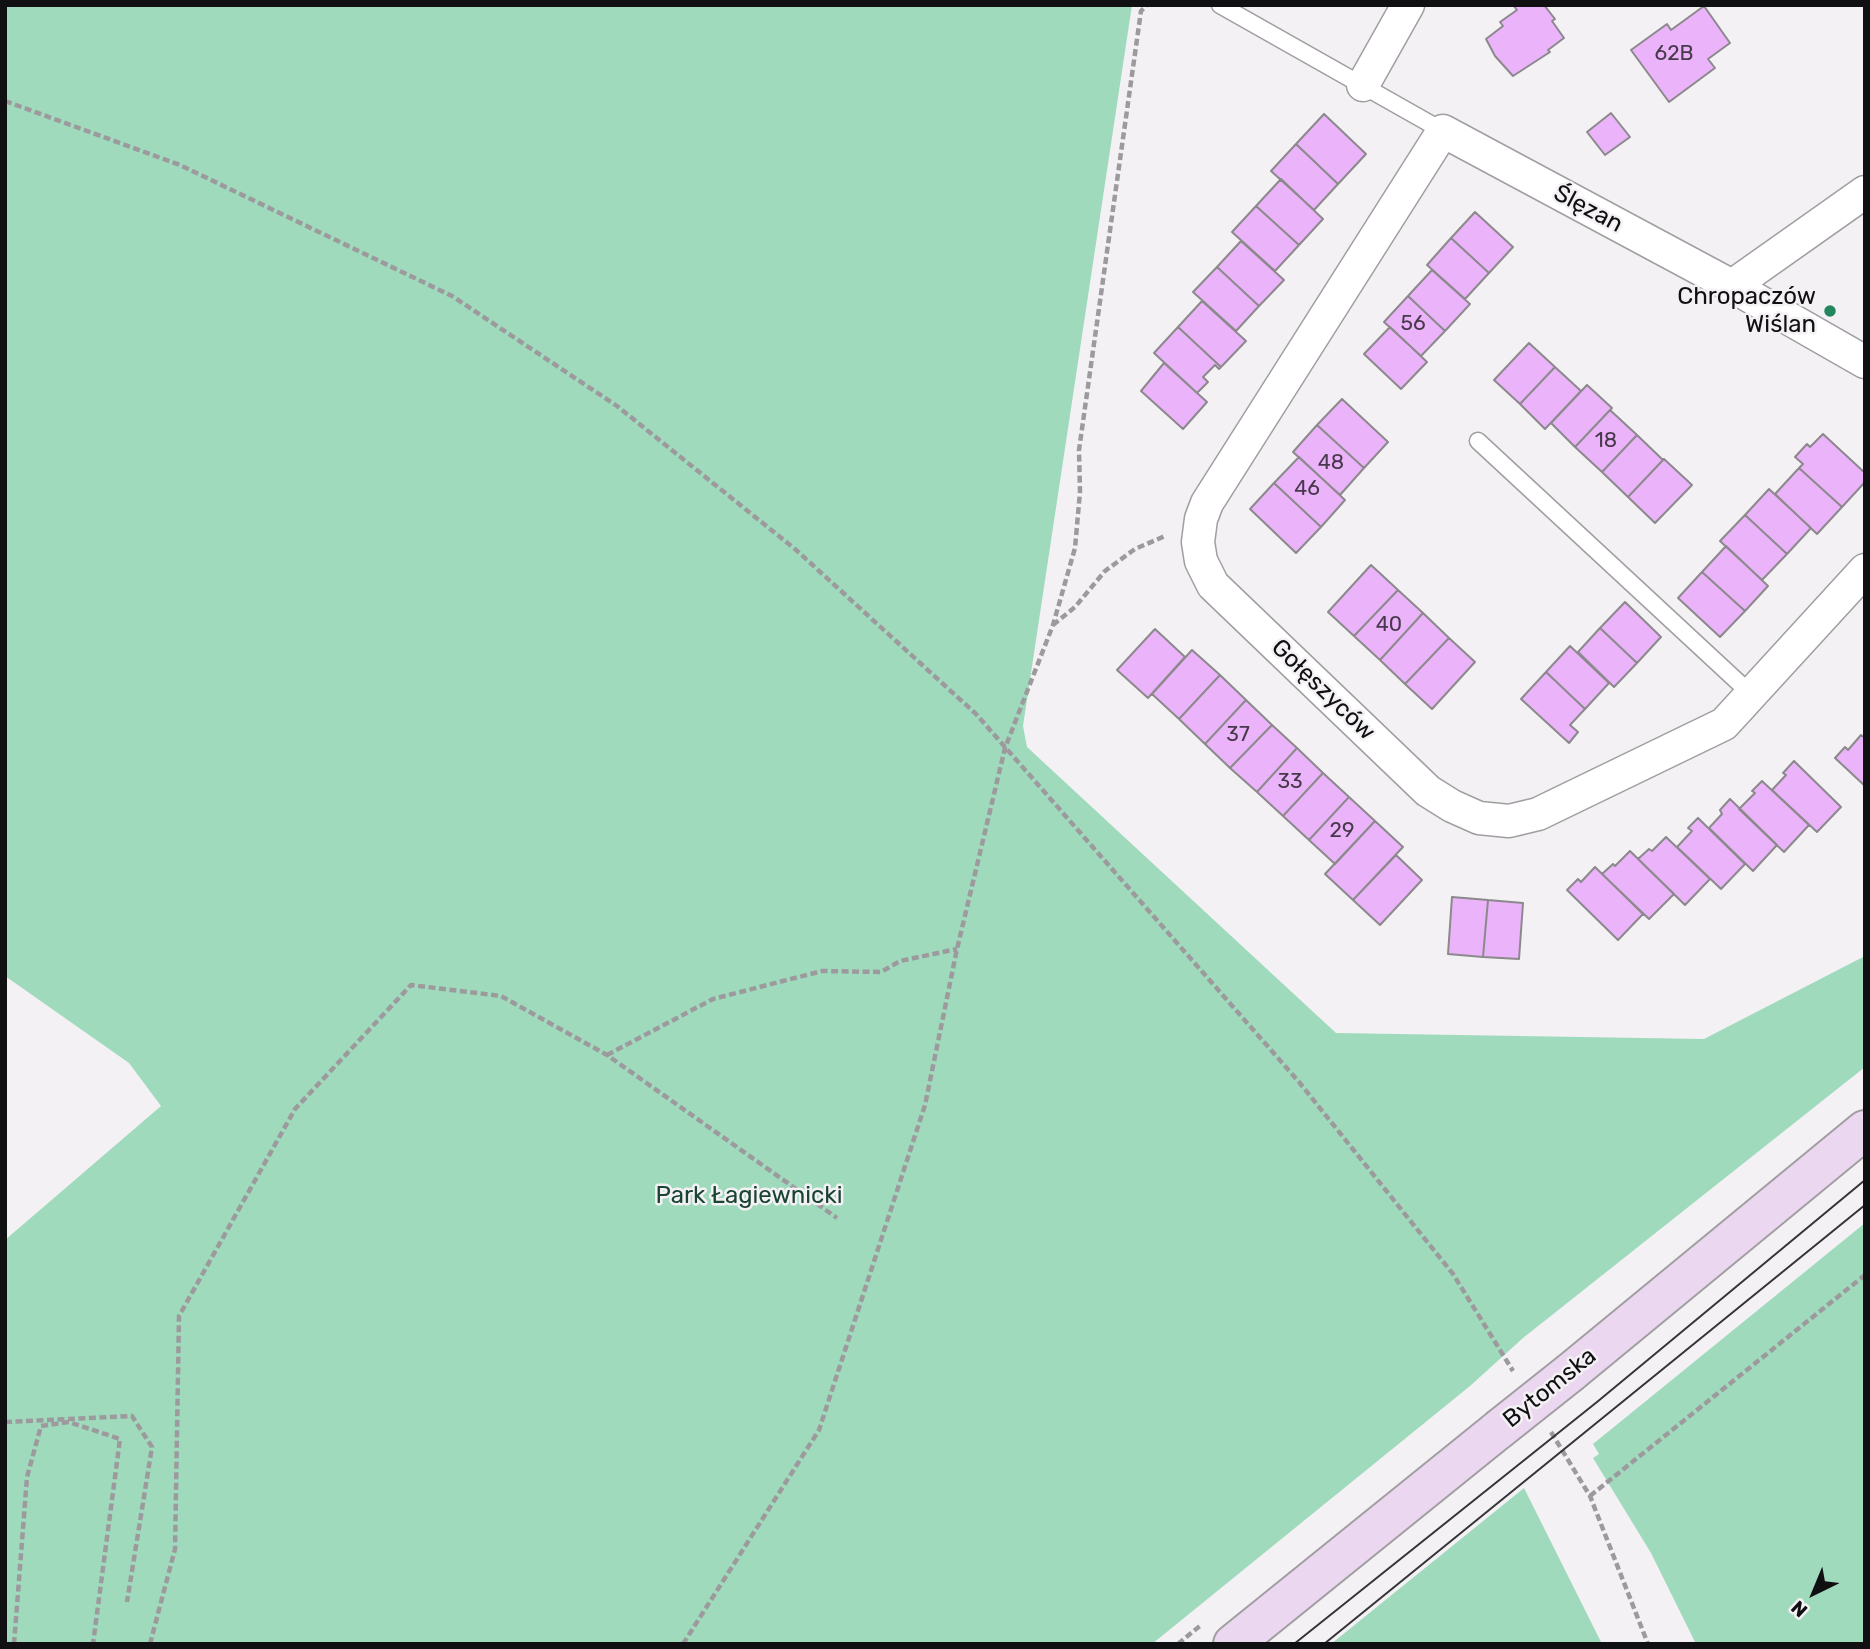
<!DOCTYPE html>
<html>
<head>
<meta charset="utf-8">
<style>
	body { margin:0 }
	#map { position:relative; width:1870px; height:1649px; overflow:hidden; background:#f4f1f5; font-family:Rubik,sans-serif }
	canvas { display:block }
	.frame { position:absolute; inset:0; border:7px solid #100f11; pointer-events:none }
	.north { position:absolute; left:1779px; top:1558px; width:70px; height:70px; -webkit-text-stroke:5px #f4f1f5; paint-order:stroke; rotate:223deg; font-size:19px; font-weight:700; line-height:28px; text-align:center; color:#100f11 }
	.north::after { content:''; display:block; margin:auto; width:24px; height:32px; background:#100f11; clip-path:polygon(50% 0,100% 100%,50% 72%,0 100%) }
</style>
</head>
<body>
<div id="map">
<canvas width="1870" height="1649"></canvas>
<div class="frame"></div>
<div class="north">N</div>
</div>
<script>
const ctx = document.querySelector('canvas').getContext('2d');
ctx.lineJoin = 'round';
function fill(path, color) { ctx.fillStyle = color; ctx.fill(path, 'evenodd'); }
const toPath = rows => new Path2D(rows.map(r => 'M' + r).join(''));
function strokePath(path, color, width, dash) { ctx.strokeStyle = color; ctx.lineWidth = width; ctx.lineCap = dash ? 'butt' : 'round'; ctx.setLineDash(dash || []); ctx.stroke(path); }
function write(font, color, halo, rows, align = 'center') {
  ctx.font = font + ' Rubik,sans-serif'; ctx.lineWidth = 5; ctx.setLineDash([]); ctx.textBaseline = 'middle'; ctx.strokeStyle = halo; ctx.fillStyle = color; for (const [text, x, y, turn = 0] of rows) {
    ctx.save(); ctx.translate(x, y); ctx.rotate((+turn || 0) * Math.PI / 180); ctx.textAlign = isNaN(turn) ? turn : align; if (halo) ctx.strokeText(text, 0, 0); ctx.fillText(text, 0, 0); ctx.restore();
  }
}
fill(toPath([
	[5,5,1132,5,1023,726,1027,747,1336,1033,1704,1039,1865,956,1865,1067,1523,1338,1470,1386,1152,1644,5,1644,5,1240,161,1106,129,1063,5,976],
	[1865,1223,1865,1644,1696,1644,1651,1553,1593,1458,1599,1454,1593,1444],
	[1524,1488,1602,1644,1331,1644]
]), '#9fdabc');
const building = toPath([
	[1513,5,1544,5,1555,19,1552,21,1564,38,1548,50,1550,52,1513,76,1495,56,1486,39,1503,26,1500,22,1517,10,1513,5],
	[1704,6,1730,43,1708,59,1715,68,1669,102,1631,50,1667,24,1671,30,1704,6],
	[1611,113,1630,137,1605,155,1587,132,1611,113],
	[1324,114,1366,154,1338,184,1296,144,1324,114],
	[1296,144,1338,184,1314,210,1271,171,1296,144],
	[1281,179,1323,219,1299,245,1256,206,1281,179],
	[1256,206,1299,245,1275,271,1232,232,1256,206],
	[1475,212,1513,247,1489,273,1451,238,1475,212],
	[1451,238,1489,273,1465,299,1427,265,1451,238],
	[1241,241,1284,280,1259,306,1217,267,1241,241],
	[1217,267,1259,306,1236,331,1193,292,1217,267],
	[1432,270,1470,304,1445,331,1408,296,1432,270],
	[1408,296,1445,331,1421,356,1384,322,1408,296],
	[1202,301,1246,341,1221,367,1178,327,1202,301],
	[1178,327,1221,367,1219,369,1215,365,1203,377,1208,382,1197,393,1154,353,1178,327],
	[1390,327,1427,362,1401,389,1364,354,1390,327],
	[1529,343,1555,367,1520,404,1494,380,1529,343],
	[1164,363,1207,402,1183,429,1141,391,1164,363],
	[1555,367,1581,391,1545,429,1520,404,1555,367],
	[1587,385,1612,408,1575,447,1551,423,1587,385],
	[1342,399,1388,442,1364,468,1317,425,1342,399],
	[1610,410,1637,435,1602,472,1575,447,1610,410],
	[1317,425,1364,468,1340,495,1293,452,1317,425],
	[1823,434,1865,473,1865,482,1842,507,1799,468,1803,464,1795,457,1807,444,1810,447,1823,434],
	[1637,435,1663,460,1628,497,1602,472,1637,435],
	[1299,457,1345,500,1321,527,1274,483,1299,457],
	[1664,459,1692,485,1655,523,1628,497,1664,459],
	[1799,468,1842,507,1817,534,1775,494,1799,468],
	[1274,483,1321,527,1296,553,1250,509,1274,483],
	[1769,489,1811,528,1787,554,1745,515,1769,489],
	[1745,515,1787,554,1762,580,1720,541,1745,515],
	[1726,546,1768,586,1745,611,1702,572,1726,546],
	[1371,565,1398,590,1354,636,1328,612,1371,565],
	[1702,572,1745,611,1720,637,1678,598,1702,572],
	[1398,590,1423,613,1380,660,1354,636,1398,590],
	[1625,602,1661,637,1637,663,1600,628,1625,602],
	[1423,613,1449,638,1405,684,1380,660,1423,613],
	[1600,628,1637,663,1614,687,1578,652,1600,628],
	[1155,629,1185,657,1148,698,1117,670,1155,629],
	[1449,638,1475,662,1432,709,1405,684,1449,638],
	[1570,646,1609,683,1585,709,1546,672,1570,646],
	[1192,650,1220,675,1179,719,1152,694,1192,650],
	[1546,672,1585,709,1570,725,1578,732,1569,743,1521,699,1546,672],
	[1220,675,1246,700,1205,744,1179,719,1220,675],
	[1246,700,1272,725,1230,768,1205,744,1246,700],
	[1272,725,1297,748,1257,792,1230,768,1272,725],
	[1861,735,1865,738,1865,786,1835,758,1845,747,1848,750,1861,735],
	[1297,748,1323,773,1283,816,1257,792,1297,748],
	[1794,761,1841,807,1817,832,1772,790,1786,775,1783,773,1794,761],
	[1323,773,1349,797,1309,840,1283,816,1323,773],
	[1762,781,1809,825,1784,852,1739,809,1755,793,1752,791,1762,781],
	[1349,797,1375,821,1335,864,1309,840,1349,797],
	[1730,799,1777,845,1753,871,1709,828,1722,814,1720,810,1730,799],
	[1698,818,1745,864,1721,889,1677,847,1692,831,1688,828,1698,818],
	[1375,821,1403,847,1353,900,1325,874,1375,821],
	[1666,837,1710,879,1685,905,1638,859,1649,849,1652,851,1666,837],
	[1630,851,1674,894,1649,919,1602,874,1613,864,1615,866,1630,851],
	[1396,855,1422,880,1380,925,1353,900,1396,855],
	[1595,867,1643,914,1618,940,1567,890,1578,879,1581,882,1595,867],
	[1452,897,1488,900,1483,957,1448,954,1452,897],
	[1488,900,1523,903,1519,959,1483,957,1488,900]
]);
fill(building, '#ebb3f9');
strokePath(building, '#8b898c', 2);
const lane = toPath([
	[1220,5,1443,131],
	[1478,441,1752,695]
]);
const street = toPath([
	[1363,85,1408,5],
	[1732,286,1865,192],
	[1865,362,1732,286,1443,131,1207,503,1201,519,1198,542,1201,561,1213,585,1428,791,1452,806,1479,818,1509,821,1538,814,1724,724,1865,570]
]);
const secondary = toPath([
	[1571,1372,1865,1130],
	[1233,1644,1498,1430]
]);
strokePath(lane, '#a19ea2', 19);
strokePath(street, '#a19ea2', 35);
strokePath(secondary, '#a19ea2', 42);
strokePath(toPath([
	[5,101,180,165,452,296,617,406,795,549,976,714,1299,1082,1453,1274,1513,1371],
	[1053,625,1075,607,1105,571,1135,549,1165,536],
	[607,1055,713,999,822,971,881,972,900,961,957,949],
	[5,1422,132,1416,152,1447,127,1602],
	[1551,1432,1590,1496,1648,1644],
	[1590,1496,1865,1275],
	[14,1644,27,1477,41,1426,69,1422,120,1439,93,1644],
	[150,1644,175,1549,179,1316,295,1109,411,985,501,996,607,1055,837,1218],
	[683,1644,819,1430,925,1105,957,949,1005,748,1053,625,1075,548,1080,492,1079,450,1141,11,1147,5],
	[1178,1644,1201,1625]
]), '#9d9a9e', 4.5, [7, 3.5]);
strokePath(lane, '#fff', 16);
strokePath(street, '#fff', 32);
strokePath(secondary, '#ebd7ef', 38);
strokePath(toPath([
	[1294,1644,1597,1402,1865,1180],
	[1324,1644,1865,1205]
]), '#353436', 2);
const secondaryBridge = toPath([
	[1498,1430,1571,1372]
]);
strokePath(secondaryBridge, '#a19ea2', 42, []);
strokePath(secondaryBridge, '#ebd7ef', 38);
for (const [x, y, r, color] of [
	[1830,311,7,"#23865f"]
]) { const dot = new Path2D(); dot.arc(x, y, r, 0, 2 * Math.PI); ctx.fillStyle = color; ctx.fill(dot); strokePath(dot, '#f4f1f5', 2.5); }
write('21px', '#47384b', null, [
	["62B",1674,54],
	["56",1413,324],
	["18",1606,441],
	["48",1331,463],
	["46",1307,489],
	["40",1389,625],
	["37",1238,735],
	["33",1290,782],
	["29",1342,831]
]);
write('24px', '#100f11', '#f4f1f5', [
	["Ślęzan",1588,209,28],
	["Gołęszyców",1323,690,44],
	["Bytomska",1550,1388,-39]
]);
write('24px', '#100f11', '#f4f1f5', [
	["Chropaczów",1816,297],
	["Wiślan",1816,325]
], 'right');
write('24px', '#1a4432', '#f4f1f5', [
	["Park Łagiewnicki",749,1196]
]);
</script>
</body>
</html>
